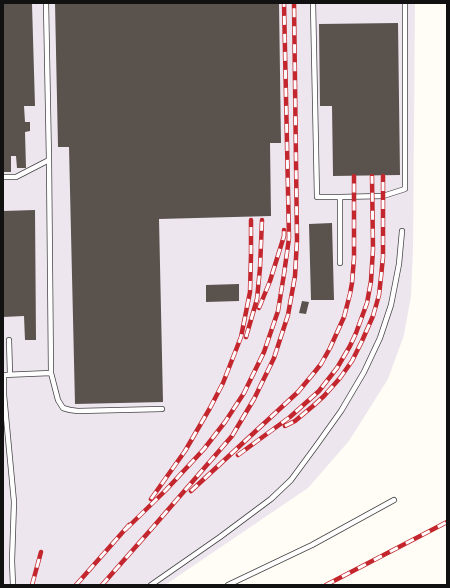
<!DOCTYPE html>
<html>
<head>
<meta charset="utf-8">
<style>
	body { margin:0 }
	#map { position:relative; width:450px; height:588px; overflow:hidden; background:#fffdf5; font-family:"PT Serif",serif }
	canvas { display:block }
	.frame { position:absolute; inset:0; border:4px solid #111; pointer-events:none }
</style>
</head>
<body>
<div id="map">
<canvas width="450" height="588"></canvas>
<div class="frame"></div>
</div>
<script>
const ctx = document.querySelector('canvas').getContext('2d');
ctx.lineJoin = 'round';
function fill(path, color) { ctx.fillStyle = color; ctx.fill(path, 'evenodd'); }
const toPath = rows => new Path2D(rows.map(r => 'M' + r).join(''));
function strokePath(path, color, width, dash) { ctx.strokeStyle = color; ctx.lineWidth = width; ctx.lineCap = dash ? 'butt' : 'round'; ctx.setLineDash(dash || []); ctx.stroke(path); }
fill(toPath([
	[3,3,415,3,413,250,411,296,404,335,388,379,349,441,308,488,165,585,3,585]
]), '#eee6ef');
fill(toPath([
	[3,3,22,3,22,4,32,4,35,106,24,106,25,122,30,122,30,131,25,132,26,168,17,168,16,156,11,156,11,172,3,172],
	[55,3,279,3,281,143,270,143,271,216,159,219,163,402,75,404,69,147,58,147],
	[398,23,400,175,333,176,332,106,320,106,319,24],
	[35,210,36,340,25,340,24,316,3,317,3,211],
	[332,223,334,300,311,300,309,224],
	[239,284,239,301,206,302,206,285],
	[302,301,309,302,306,314,299,313]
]), '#5a524d');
const service = toPath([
	[313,3,317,197,340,197,383,196,405,189,405,3],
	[3,177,16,177,49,160],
	[340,197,340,263],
	[9,340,10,374],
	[51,373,58,400,63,408,70,410,78,411,162,409],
	[3,375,51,373,49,160,46,3],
	[4,375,4,395,14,502,12,561,13,585],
	[151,585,220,537,271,499,291,480,316,446,341,411,364,372,380,338,391,305,399,264,402,231],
	[228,585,312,545,394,500]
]);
strokePath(service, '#444', 6);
strokePath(service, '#fff', 4.5);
const rail = toPath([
	[259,308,270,281,284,236,284,230],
	[246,337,257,299,260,268,262,220],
	[285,426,295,421,313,406,324,396,340,378,352,361,362,341,373,316,379,295,381,277,383,257,383,176],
	[238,455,290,417,319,391,337,368,350,346,356,333,367,303,371,281,373,249,372,176],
	[191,491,298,392,313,374,321,364,330,348,344,317,350,294,352,283,354,258,354,176],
	[151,499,185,451,210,408,223,383,241,337,250,292,251,255,251,220],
	[125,530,166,490,204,449,225,422,244,393,264,352,278,311,284,274,289,238,284,3],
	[32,585,41,552],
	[76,585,129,525],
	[102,585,154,526,232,436,254,399,274,358,288,315,295,276,297,240,294,3],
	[326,585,447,522]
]);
strokePath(rail, '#c4262e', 4.5);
strokePath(rail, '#fff', 3, [9]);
</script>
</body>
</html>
